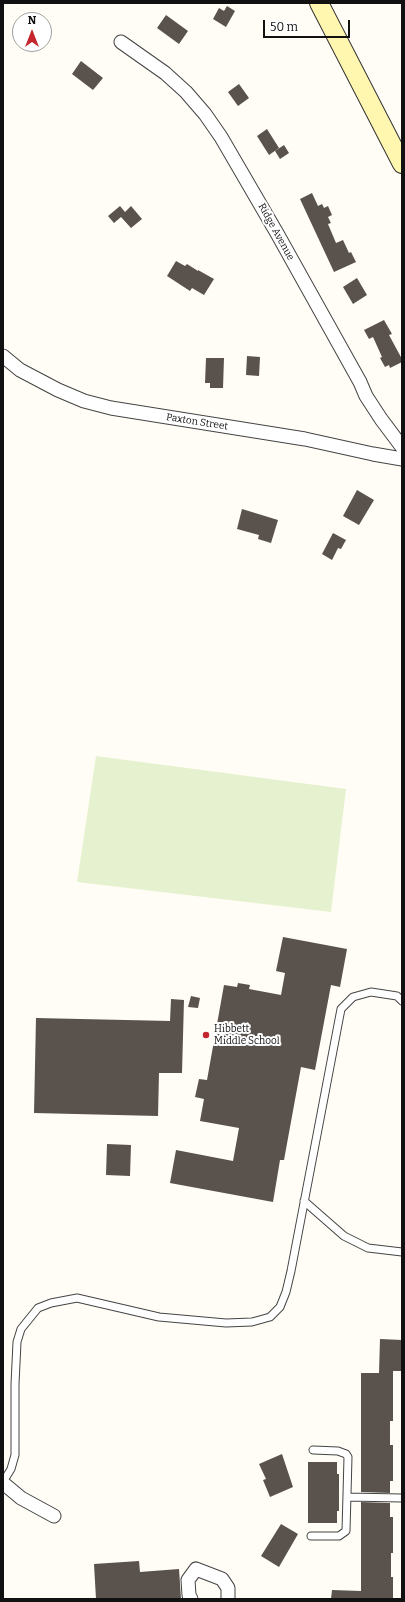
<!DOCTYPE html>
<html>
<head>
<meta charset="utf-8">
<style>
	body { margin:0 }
	#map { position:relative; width:405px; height:1602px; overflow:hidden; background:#fffdf5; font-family:Bitter,serif }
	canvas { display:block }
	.frame { position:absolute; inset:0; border:4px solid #111; pointer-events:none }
	.north { position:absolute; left:12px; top:12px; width:40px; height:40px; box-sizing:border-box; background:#fff; border:1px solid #a0a0a0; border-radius:50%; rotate:0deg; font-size:11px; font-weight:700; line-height:16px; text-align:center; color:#111 }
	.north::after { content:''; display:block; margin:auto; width:14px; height:18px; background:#c4262e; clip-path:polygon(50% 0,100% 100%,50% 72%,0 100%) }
	.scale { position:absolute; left:263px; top:20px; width:87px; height:18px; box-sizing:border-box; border:2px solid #111; border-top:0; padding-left:5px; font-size:12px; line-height:14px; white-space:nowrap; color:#111; -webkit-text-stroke:3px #fff; paint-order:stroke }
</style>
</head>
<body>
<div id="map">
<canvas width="405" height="1602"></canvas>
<div class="frame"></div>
<div class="north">N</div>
<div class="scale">50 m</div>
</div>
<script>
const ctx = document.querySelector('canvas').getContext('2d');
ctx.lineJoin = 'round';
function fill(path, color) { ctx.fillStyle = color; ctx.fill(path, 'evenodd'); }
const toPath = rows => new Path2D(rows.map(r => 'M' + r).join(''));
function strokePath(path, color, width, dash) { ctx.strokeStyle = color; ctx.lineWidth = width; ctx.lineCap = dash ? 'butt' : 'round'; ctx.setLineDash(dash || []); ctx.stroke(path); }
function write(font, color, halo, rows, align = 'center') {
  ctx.font = font + ' Bitter,serif'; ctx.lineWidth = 4; ctx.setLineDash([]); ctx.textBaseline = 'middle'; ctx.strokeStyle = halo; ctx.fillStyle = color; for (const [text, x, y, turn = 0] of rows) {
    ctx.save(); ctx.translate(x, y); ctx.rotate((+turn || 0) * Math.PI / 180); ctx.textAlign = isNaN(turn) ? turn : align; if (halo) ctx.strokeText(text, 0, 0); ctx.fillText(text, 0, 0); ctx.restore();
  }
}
fill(toPath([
	[96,756,346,789,331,912,77,882]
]), '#e6f2cf');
fill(toPath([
	[227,6,235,11,226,27,213,19,219,8,224,11],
	[166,15,188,31,179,44,157,28],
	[81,61,103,78,93,90,72,74],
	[239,84,249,98,238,106,228,92],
	[267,129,279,148,269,155,257,136],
	[284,145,289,153,280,159,275,151],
	[312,193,318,206,322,204,324,208,328,206,332,215,328,217,331,223,328,224,336,243,343,240,349,253,351,252,356,262,334,272,300,199],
	[120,206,125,212,131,206,142,219,131,228,121,217,114,223,108,216],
	[176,261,185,266,187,264,198,271,198,270,214,279,204,295,192,288,190,291,167,276],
	[357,278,367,295,353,304,343,287],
	[384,320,392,334,389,335,402,359,402,362,390,368,389,365,385,367,380,358,382,357,373,337,369,339,364,330],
	[247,356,260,357,259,376,246,375],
	[206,358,224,358,223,388,210,388,210,383,205,383],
	[357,490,374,500,359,525,343,516],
	[242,509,278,520,271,543,258,539,259,535,237,529],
	[333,533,346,540,341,549,338,548,332,560,322,554],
	[283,937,347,949,340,987,331,985,315,1070,301,1067,284,1160,280,1160,273,1202,170,1183,176,1150,233,1161,239,1128,200,1121,204,1099,195,1097,199,1079,207,1080,224,985,237,987,238,983,250,985,249,989,281,995,285,973,276,971],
	[191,996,200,998,198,1008,188,1007],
	[171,999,184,1000,182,1073,159,1073,158,1116,34,1113,36,1018,170,1021],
	[107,1144,131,1145,130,1176,106,1175],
	[380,1339,402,1340,402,1371,393,1371,393,1421,390,1421,390,1445,393,1445,393,1481,390,1481,390,1493,361,1492,361,1373,379,1373],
	[282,1454,293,1487,270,1497,263,1480,266,1479,259,1464],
	[308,1462,337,1462,337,1474,339,1474,339,1511,337,1511,337,1523,308,1523],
	[361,1502,390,1503,390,1517,393,1517,393,1553,391,1553,391,1577,393,1577,393,1599,331,1599,332,1590,361,1591],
	[281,1524,298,1534,279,1567,261,1556],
	[139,1561,140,1572,179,1569,181,1599,96,1599,94,1564]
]), '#5a524d');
const lane = toPath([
	[304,1201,344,1236,368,1248,402,1252],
	[3,1482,11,1469,15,1455,15,1384,17,1342,21,1329,38,1308,51,1303,77,1298,159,1317,226,1323,252,1322,270,1317,280,1307,286,1292,291,1271,341,1009,353,997,371,992,397,996,402,1001],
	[347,1497,402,1498],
	[311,1536,339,1536,346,1531,348,1457,346,1454,338,1451,313,1450]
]);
const street = toPath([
	[121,42,165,73,186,92,205,114,221,137,278,235,360,382,366,396,381,419,402,447],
	[3,356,20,370,58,390,84,401,111,408,305,439,373,454,402,459],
	[3,1483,21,1498,54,1516],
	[191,1599,189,1595,188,1580,196,1569,222,1579,228,1588,228,1599]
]);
const secondary = toPath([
	[319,3,402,164]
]);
strokePath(lane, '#444', 9);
strokePath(street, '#444', 15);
strokePath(secondary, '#333', 20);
strokePath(lane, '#fff', 7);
strokePath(street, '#fff', 13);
strokePath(secondary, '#fff6b0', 18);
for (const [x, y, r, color] of [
	[206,1035,4,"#c4262e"]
]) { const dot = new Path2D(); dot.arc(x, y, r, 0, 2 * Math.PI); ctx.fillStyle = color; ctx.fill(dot); strokePath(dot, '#fff', 1.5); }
write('10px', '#111', '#fff', [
	["Ridge Avenue",276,232,61],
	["Paxton Street",197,422,9]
]);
write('10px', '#111', '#fff', [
	["Hibbett",214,1029],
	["Middle School",214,1041]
], 'left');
</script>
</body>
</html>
